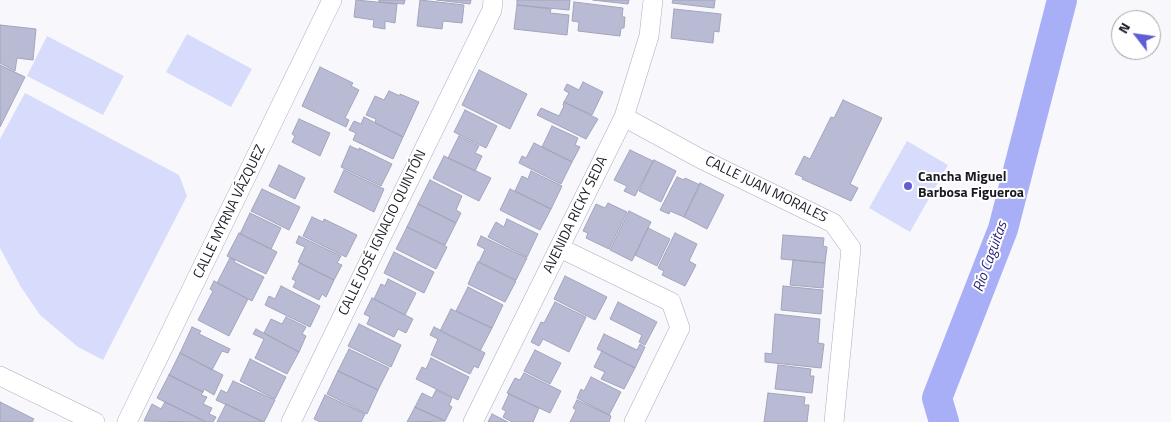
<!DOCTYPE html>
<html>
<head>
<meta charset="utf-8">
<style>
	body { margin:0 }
	#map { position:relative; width:1171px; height:422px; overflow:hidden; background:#f7f7fc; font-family:"Titillium Web",sans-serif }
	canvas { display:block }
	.north { position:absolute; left:1111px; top:10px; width:50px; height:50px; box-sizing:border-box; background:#fff; border:1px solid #a3a3a7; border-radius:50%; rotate:300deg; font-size:14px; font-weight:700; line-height:20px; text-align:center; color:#191a23 }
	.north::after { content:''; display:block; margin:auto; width:18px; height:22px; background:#5f5cd4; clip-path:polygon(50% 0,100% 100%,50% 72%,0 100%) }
</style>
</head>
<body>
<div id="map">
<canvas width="1171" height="422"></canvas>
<div class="north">N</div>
</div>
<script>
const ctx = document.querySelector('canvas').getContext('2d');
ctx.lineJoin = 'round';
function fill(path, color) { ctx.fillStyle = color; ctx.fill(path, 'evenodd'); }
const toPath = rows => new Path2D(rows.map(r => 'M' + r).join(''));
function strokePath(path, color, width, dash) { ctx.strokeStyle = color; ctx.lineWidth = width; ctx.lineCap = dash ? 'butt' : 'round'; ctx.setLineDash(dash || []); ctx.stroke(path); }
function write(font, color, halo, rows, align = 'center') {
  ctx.font = font + ' "Titillium Web",sans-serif'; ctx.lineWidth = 4; ctx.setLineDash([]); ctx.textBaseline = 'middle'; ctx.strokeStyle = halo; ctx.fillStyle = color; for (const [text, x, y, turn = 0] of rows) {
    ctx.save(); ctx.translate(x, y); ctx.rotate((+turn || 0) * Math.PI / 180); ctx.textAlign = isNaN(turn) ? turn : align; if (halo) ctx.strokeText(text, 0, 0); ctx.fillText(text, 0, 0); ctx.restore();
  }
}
fill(toPath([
	[187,34,252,69,231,107,166,72],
	[47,36,124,76,103,115,27,76],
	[25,93,179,175,187,196,103,360,78,347,40,315,21,287,0,248,0,139],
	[907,141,948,165,910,232,869,208]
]), '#d8dcfc');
strokePath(toPath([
	[944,422,937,398,1003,229,1062,0]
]), '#a8aff6', 30);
const building = toPath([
	[356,0,397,4,395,23,385,21,385,29,373,27,374,20,354,17,356,0],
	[379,0,405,0,404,4,379,2,379,0],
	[420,0,464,5,462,23,443,21,442,29,417,26,420,0],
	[437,0,471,0,470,4,437,0],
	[517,0,570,0,569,10,517,5,517,0],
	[593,0,629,0,628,4,593,0],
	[673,0,715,0,714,8,672,3,673,0],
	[574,2,623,8,622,17,625,17,624,28,621,28,620,36,578,31,579,22,572,21,574,2],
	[517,5,551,9,550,13,569,15,567,35,514,29,517,5],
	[674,9,721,14,719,32,714,31,713,43,671,38,674,9],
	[0,25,36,29,33,60,17,58,15,71,0,63,0,25],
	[0,65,25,77,0,127,0,65],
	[320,67,353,83,351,86,359,90,345,118,349,120,346,127,302,106,320,67],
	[479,70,527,94,510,129,462,105,479,70],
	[583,82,603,92,592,115,564,102,569,93,564,90,567,84,579,90,583,82],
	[389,91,400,96,400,94,419,102,403,137,375,123,376,119,366,115,375,96,384,100,389,91],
	[843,100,882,118,850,184,858,188,851,201,802,179,803,177,795,174,804,156,810,159,831,117,834,118,843,100],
	[564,102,598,119,586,139,537,115,541,108,559,116,564,106,563,105,564,102],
	[465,110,497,126,486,148,454,132,465,110],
	[364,117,403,137,393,159,353,140,356,133,349,130,354,121,361,124,364,117],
	[299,119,330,133,320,156,292,142,295,136,292,134,299,119],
	[552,126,578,138,575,145,580,147,572,162,542,147,552,126],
	[459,136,479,146,475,153,482,156,475,171,448,158,459,136],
	[534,143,572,162,561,184,519,163,522,156,526,158,534,143],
	[350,146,359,150,359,148,392,164,381,186,341,167,350,146],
	[630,150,653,161,635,196,624,191,627,186,614,180,630,150],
	[444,156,491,178,479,201,433,178,444,156],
	[654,160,676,171,661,202,639,191,654,160],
	[279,165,305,178,295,199,269,186,279,165],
	[344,170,384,189,374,212,334,192,344,170],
	[531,171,562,186,551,209,515,191,522,176,528,179,531,171],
	[677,177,684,180,685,178,700,185,684,217,670,211,669,214,660,210,677,177],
	[430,180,462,196,456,210,461,213,456,223,418,204,430,180],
	[700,183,724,195,707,229,684,217,700,183],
	[262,189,300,207,289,230,251,211,262,189],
	[510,189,551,209,540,230,500,210,510,189],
	[608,203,627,212,609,249,586,238,588,233,583,231,596,204,605,208,608,203],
	[418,204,456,223,445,245,407,227,418,204],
	[629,211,651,222,632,261,610,250,629,211],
	[250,213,281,228,271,249,240,234,250,213],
	[312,217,323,222,324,219,357,235,346,257,303,236,312,217],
	[507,219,538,234,527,257,488,237,496,222,504,227,507,219],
	[407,227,447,247,436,269,396,249,407,227],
	[648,228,670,239,657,266,635,255,648,228],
	[239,233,277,252,266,274,227,256,239,233],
	[675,233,697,244,689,261,696,265,685,286,662,275,664,271,658,268,675,233],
	[783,235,824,238,823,246,827,247,825,263,781,259,783,235],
	[299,236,341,256,337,263,342,265,334,280,298,262,305,247,296,243,299,236],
	[481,236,527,258,516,280,479,262,485,249,477,245,481,236],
	[394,252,434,272,424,293,384,273,394,252],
	[230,258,235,260,234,262,264,277,252,301,217,283,230,258],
	[793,260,825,263,823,288,790,285,793,260],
	[478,262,516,281,505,302,468,284,478,262],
	[300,263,334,280,326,297,322,294,319,300,293,287,296,281,292,279,300,263],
	[565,276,607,297,595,320,554,299,565,276],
	[388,279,416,293,405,315,374,299,381,284,385,286,388,279],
	[214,281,248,299,229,336,198,320,213,291,210,289,214,281],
	[281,286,320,306,310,327,265,305,269,296,275,299,281,286],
	[783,286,823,290,821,314,781,310,783,286],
	[468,287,503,305,492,328,456,311,468,287],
	[372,298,413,319,406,333,398,329,394,337,367,324,370,317,364,314,372,298],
	[555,302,586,317,569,352,543,339,539,346,531,342,541,322,544,323,555,302],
	[618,302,657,322,645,345,639,342,642,335,610,319,618,302],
	[451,309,492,328,480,351,440,331,451,309],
	[775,314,820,319,818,343,824,344,821,368,765,362,765,353,772,354,775,314],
	[286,317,306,327,302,334,306,336,299,352,264,333,271,319,282,324,286,317],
	[359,324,401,345,391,367,348,346,359,324],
	[192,327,201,331,199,334,230,349,228,353,222,351,212,370,180,353,192,327],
	[434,327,485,353,478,368,474,366,470,374,431,355,438,339,430,335,434,327],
	[256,329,299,352,287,374,255,358,264,339,253,334,256,329],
	[604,334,637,350,640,344,645,347,635,368,597,349,604,334],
	[349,349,389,368,378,390,338,371,349,349],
	[535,350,561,363,550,384,524,371,535,350],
	[602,351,635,368,624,389,601,379,605,372,594,367,602,351],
	[180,353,223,375,214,395,204,389,203,392,169,375,180,353],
	[431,358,469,377,458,400,416,379,422,367,426,369,431,358],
	[250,359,286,377,275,399,240,381,250,359],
	[778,365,811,369,810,376,814,376,812,393,775,389,778,365],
	[338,371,378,390,367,414,327,394,338,371],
	[524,373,561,391,550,413,507,393,515,378,520,380,524,373],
	[169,375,203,392,201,395,207,397,203,404,212,408,209,414,216,417,213,422,206,422,157,398,169,375],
	[591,377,621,392,609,415,577,398,581,389,584,391,591,377],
	[233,381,275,400,264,422,216,400,221,390,227,393,233,381],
	[436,390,452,398,449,405,452,407,445,421,415,407,422,393,432,398,436,390],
	[768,393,805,397,804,405,809,405,807,422,764,422,768,393],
	[509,394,539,408,533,422,512,422,503,417,506,411,502,409,509,394],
	[325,395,365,414,361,422,320,422,314,419,325,395],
	[577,400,611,416,609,422,570,422,576,410,573,408,577,400],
	[0,402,34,419,32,422,0,422,0,402],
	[165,402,206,422,144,421,152,404,161,409,165,402],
	[226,404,263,422,217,422,226,404],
	[415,407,445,421,407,422,415,407],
	[492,414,508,422,488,422,492,414]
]);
fill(building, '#b8bbd3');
strokePath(building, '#a2a4bc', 1);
const minor = toPath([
	[624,117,701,159,833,223,851,248,834,422],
	[560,248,671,302,680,328,634,422],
	[0,376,95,422],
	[127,422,332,0],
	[291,422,492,10,493,0],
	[473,422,624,117,649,36,653,0]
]);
strokePath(minor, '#aaadc4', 20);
strokePath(minor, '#fff', 19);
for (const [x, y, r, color] of [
	[908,186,5,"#5f5cd4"]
]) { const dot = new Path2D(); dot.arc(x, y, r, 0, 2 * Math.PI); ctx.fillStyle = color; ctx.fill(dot); strokePath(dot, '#fff', 2); }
write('bold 14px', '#191a23', '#fff', [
	["Cancha Miguel",918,178],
	["Barbosa Figueroa",918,194]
], 'left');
write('14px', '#191a23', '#fff', [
	["CALLE JUAN MORALES",766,190,26],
	["CALLE MYRNA VÁZQUEZ",230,212,-64],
	["AVENIDA RICKY SEDA",576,215,-64],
	["CALLE JOSÉ IGNACIO QUINTÓN",383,233,-64]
]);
write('italic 15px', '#2f297a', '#fff', [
	["Río Cagüitas",991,257,-70]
]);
</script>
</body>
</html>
